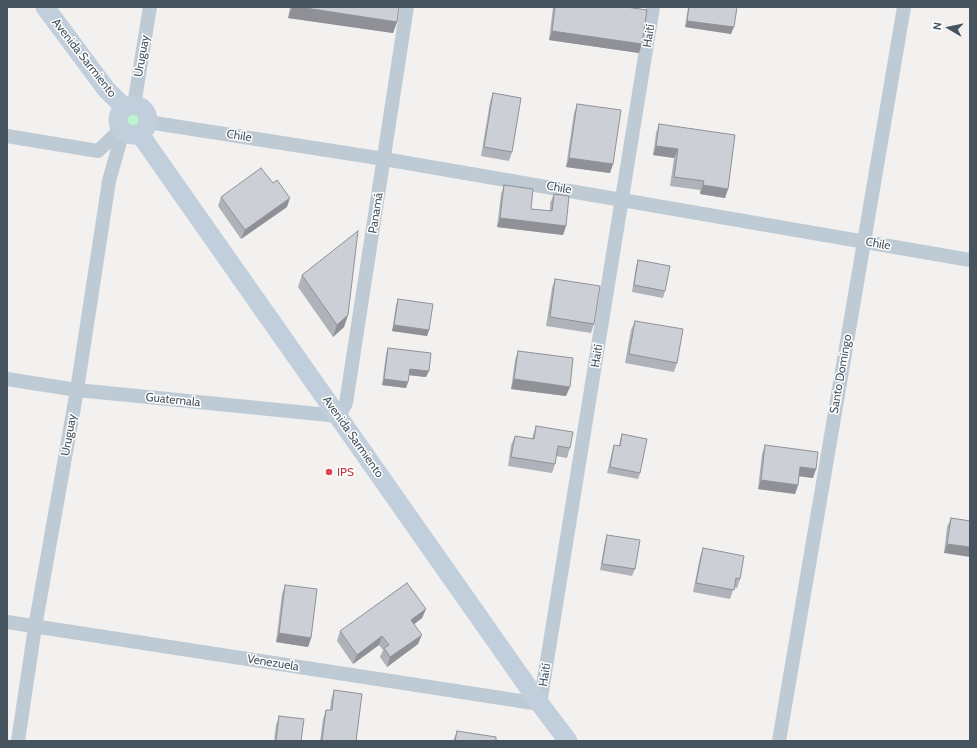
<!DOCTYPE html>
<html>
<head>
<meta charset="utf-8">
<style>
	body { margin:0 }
	#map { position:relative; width:977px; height:748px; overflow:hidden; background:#f3f0f0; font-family:Cabin,sans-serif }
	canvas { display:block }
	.frame { position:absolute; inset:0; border:8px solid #465460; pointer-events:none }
	.north { position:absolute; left:929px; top:8px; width:40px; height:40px; -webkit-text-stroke:3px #fff; paint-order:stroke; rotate:279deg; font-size:11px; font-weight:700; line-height:16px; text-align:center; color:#465460 }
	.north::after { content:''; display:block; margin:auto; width:14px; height:18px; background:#465460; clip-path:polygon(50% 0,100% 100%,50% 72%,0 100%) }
</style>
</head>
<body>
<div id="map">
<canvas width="977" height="748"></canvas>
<div class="frame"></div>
<div class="north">N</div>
</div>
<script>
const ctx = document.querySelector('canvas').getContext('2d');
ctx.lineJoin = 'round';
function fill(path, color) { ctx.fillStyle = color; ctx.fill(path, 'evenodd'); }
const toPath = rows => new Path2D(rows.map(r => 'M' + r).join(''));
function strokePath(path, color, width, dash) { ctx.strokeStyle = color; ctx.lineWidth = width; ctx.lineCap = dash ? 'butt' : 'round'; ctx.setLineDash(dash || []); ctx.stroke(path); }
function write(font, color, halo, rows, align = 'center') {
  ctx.font = font + ' Cabin,sans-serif'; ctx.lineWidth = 3; ctx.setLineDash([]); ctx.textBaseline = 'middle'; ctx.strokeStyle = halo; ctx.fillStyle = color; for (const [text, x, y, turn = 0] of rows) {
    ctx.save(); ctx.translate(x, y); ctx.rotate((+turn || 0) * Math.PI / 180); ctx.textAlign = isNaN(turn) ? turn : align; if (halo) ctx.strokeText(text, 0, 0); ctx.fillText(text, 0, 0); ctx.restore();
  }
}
fill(toPath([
	[139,109,145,115,145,123,133,132,129,132,121,123,121,115]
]), '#baf5d0');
strokePath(toPath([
	[134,105,150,7],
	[148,122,384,159,970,260],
	[7,136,98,151,121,129],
	[7,379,77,390,339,416,346,403,407,7],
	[7,622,540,704,653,7],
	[18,741,35,627,77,390,109,181,123,131],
	[779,741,904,7]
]), '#bfcbd4', 14);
strokePath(toPath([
	[45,7,106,89,125,108],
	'118 120a15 15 0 1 1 30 0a15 15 0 1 1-30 0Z',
	[139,133,540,704,568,741]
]), '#c1cedb', 19);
fill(toPath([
	[290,7,399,7,397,22,393,33,288,18],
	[553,7,626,7,639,53,549,40],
	[688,7,737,7,731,34,685,27],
	[493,93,512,152,509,161,481,156,490,102],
	[577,104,613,164,610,173,566,167,574,113],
	[659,124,728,189,725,198,700,194,700,190,670,186,674,158,653,155,656,133],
	[504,185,531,209,550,211,550,203,554,194,566,226,563,235,497,227,501,194],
	[221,197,287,207,241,239,218,206],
	[638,260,665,291,663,298,632,292,636,266],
	[302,275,348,315,344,327,333,337,298,287],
	[555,279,594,324,591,333,546,326,552,288],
	[398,299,429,330,427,336,392,331,396,305],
	[635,321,677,363,674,372,625,363,631,330],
	[388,348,426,377,409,375,408,382,406,388,382,385,386,354],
	[518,351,566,396,511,389,515,360],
	[536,426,570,448,567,458,556,456,555,464,552,473,508,466,511,445,515,436,532,439,533,435],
	[622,434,640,473,638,479,607,473,612,452,614,445,619,446,620,440],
	[765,445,816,469,813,478,799,476,798,485,795,494,758,489,762,454],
	[951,518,970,521,944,553,947,527],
	[607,535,635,569,632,576,600,570,605,541],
	[703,548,740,579,737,588,734,587,730,599,693,592,700,557],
	[285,585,311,638,308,647,276,642,282,594],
	[426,609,422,618,414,624,418,644,387,667,380,657,383,650,379,645,353,664,337,641,340,631],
	[334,690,356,741,320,741,323,719,326,710,330,710,331,700],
	[279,716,301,741,274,741,276,725],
	[457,731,496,741,453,741]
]), '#afb2b8');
fill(toPath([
	[292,7,299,7,397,22,393,33,288,18],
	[687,21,734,27,731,34,685,27],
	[552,31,642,44,639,53,549,40],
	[656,146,678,149,674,158,653,155],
	[569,158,613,164,610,173,566,167],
	[703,185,728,189,725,198,700,194],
	[290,198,287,207,241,239,245,230],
	[500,218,566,226,563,235,497,227],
	[348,315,344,327,333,337,337,325],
	[394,325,429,330,427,336,392,331],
	[410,369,429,371,426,377,407,375],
	[384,379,408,382,406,388,382,385],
	[514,379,570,387,566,396,511,389],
	[800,467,816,469,813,478,797,476],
	[761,480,798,485,795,494,758,489],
	[947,544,970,547,970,557,944,553],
	[426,609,422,618,408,629,411,620],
	[279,633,311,638,308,647,276,642],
	[422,635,418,644,387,667,390,657],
	[382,636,379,645,353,664,357,655]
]), '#8f9196');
const building = toPath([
	[299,7,399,7,397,22,299,7],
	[555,7,626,7,647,10,642,44,552,31,555,7],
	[689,7,737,7,734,27,687,21,689,7],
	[493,93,521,98,512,152,484,147,493,93],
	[577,104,621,110,613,164,569,158,577,104],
	[659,124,735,135,728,189,703,185,704,181,674,177,678,149,656,146,659,124],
	[261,168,273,183,277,180,290,198,245,230,221,197,261,168],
	[504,185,533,189,531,209,552,211,554,194,569,196,566,226,500,218,504,185],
	[358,231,348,315,337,325,302,275,358,231],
	[638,260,670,266,665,291,634,285,638,260],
	[555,279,600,286,594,324,550,317,555,279],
	[398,299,433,304,429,330,394,325,398,299],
	[635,321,683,329,677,363,629,354,635,321],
	[388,348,431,353,429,371,410,369,408,382,384,379,388,348],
	[518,351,573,358,570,387,514,379,518,351],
	[536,426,573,432,570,448,558,446,555,464,511,457,515,436,534,439,536,426],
	[622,434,647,439,640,473,610,467,614,445,620,446,622,434],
	[765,445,818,452,816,469,800,467,798,485,761,480,765,445],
	[951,518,970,521,970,547,947,544,951,518],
	[607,535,640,540,635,569,602,564,607,535],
	[703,548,744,556,740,579,736,578,734,590,696,583,703,548],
	[407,583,426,609,411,620,422,635,390,657,384,648,389,645,382,636,357,655,340,631,407,583],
	[285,585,317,589,311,638,279,633,285,585],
	[334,690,362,694,356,741,322,741,326,710,332,710,334,690],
	[279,716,304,719,301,741,276,741,279,716],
	[457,731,496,737,496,741,455,741,457,731]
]);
fill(building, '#cccfd6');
strokePath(building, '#8f9196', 1);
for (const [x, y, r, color] of [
	[329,472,4,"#e0444e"]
]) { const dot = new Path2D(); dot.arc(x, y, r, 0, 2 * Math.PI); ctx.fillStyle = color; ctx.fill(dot); strokePath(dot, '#fff', 1.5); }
write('12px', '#465460', '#fff', [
	["Haití",649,36,-81],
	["Uruguay",142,56,-80],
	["Avenida Sarmiento",84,58,52],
	["Chile",239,136,9],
	["Chile",559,188,10],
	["Panamá",376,213,-81],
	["Chile",878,244,10],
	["Haití",597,356,-81],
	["Santo Domingo",841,374,-80],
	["Guatemala",173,400,6],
	["Uruguay",69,435,-80],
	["Avenida Sarmiento",353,437,55],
	["Venezuela",273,663,9],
	["Haití",545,675,-81]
]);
write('12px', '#be3a42', '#fff', [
	["IPS",337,472]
], 'left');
</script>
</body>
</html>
